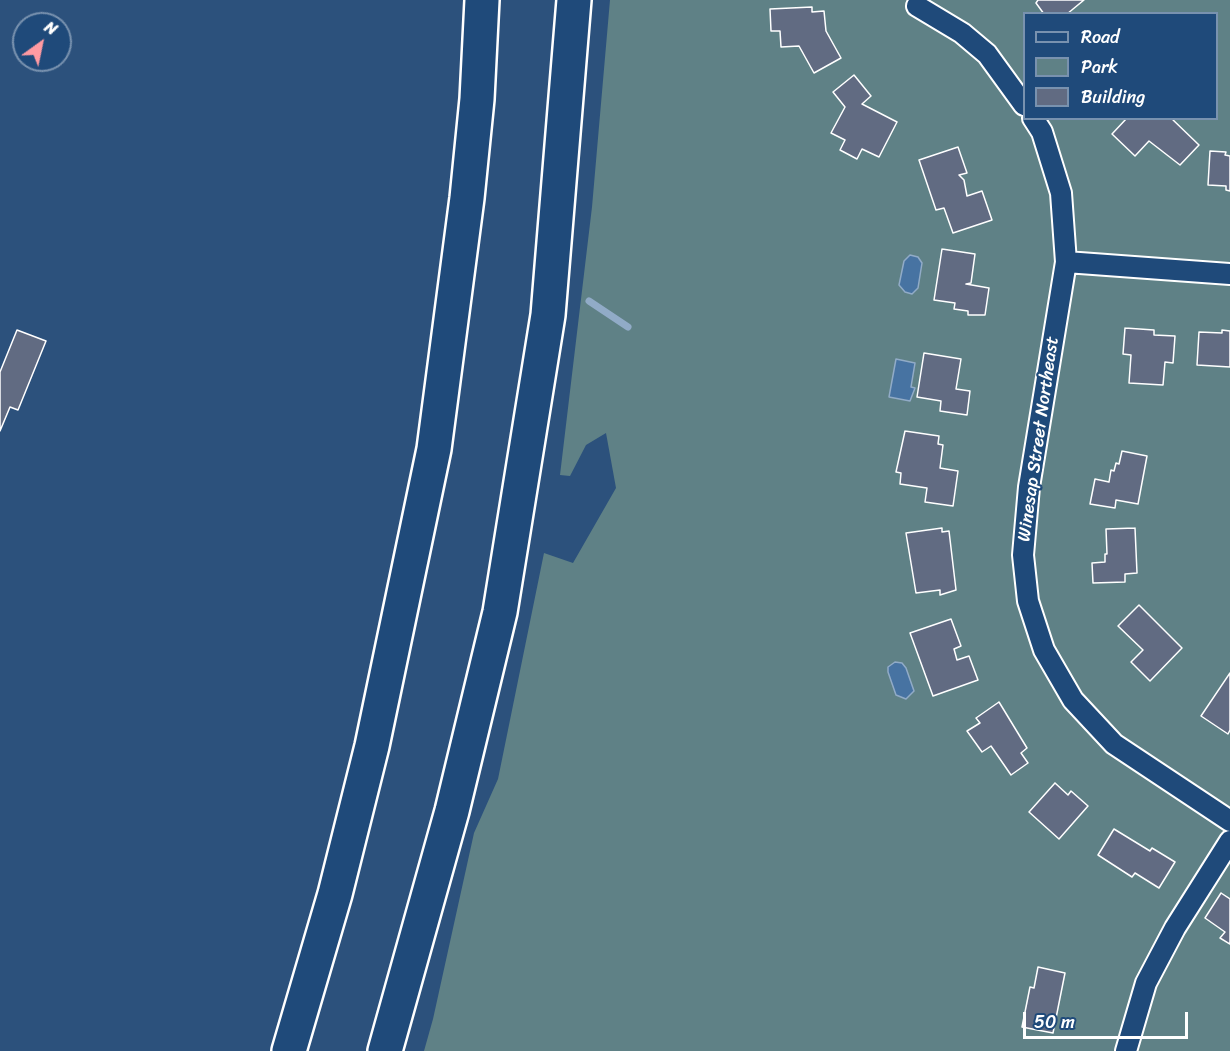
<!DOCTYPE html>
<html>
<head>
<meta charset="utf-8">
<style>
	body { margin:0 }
	#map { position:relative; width:1230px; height:1051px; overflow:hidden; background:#2c517c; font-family:Sriracha,sans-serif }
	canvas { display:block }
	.legend { position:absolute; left:1023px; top:12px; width:195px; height:108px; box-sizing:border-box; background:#1f4a7a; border:2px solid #7992af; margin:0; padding:8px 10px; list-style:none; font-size:18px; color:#fff }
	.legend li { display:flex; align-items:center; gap:12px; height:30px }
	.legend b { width:30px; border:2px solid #7992af }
	.north { position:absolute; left:12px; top:12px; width:60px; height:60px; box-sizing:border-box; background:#1f4a7a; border:2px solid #7992af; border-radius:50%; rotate:33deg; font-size:16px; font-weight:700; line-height:24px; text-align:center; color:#fff }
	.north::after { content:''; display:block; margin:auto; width:21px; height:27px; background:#ff9aa2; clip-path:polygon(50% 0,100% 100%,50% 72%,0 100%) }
	.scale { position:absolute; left:1023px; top:1012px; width:165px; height:27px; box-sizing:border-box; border:3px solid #fff; border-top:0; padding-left:8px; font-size:18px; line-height:21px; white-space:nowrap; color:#fff; -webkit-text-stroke:4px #1f4a7a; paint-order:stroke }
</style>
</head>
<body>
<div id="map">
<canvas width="1230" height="1051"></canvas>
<ul class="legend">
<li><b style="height:8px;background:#1f4a7a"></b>Road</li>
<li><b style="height:16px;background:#5f8186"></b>Park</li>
<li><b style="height:16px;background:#616b82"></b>Building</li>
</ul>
<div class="north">N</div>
<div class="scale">50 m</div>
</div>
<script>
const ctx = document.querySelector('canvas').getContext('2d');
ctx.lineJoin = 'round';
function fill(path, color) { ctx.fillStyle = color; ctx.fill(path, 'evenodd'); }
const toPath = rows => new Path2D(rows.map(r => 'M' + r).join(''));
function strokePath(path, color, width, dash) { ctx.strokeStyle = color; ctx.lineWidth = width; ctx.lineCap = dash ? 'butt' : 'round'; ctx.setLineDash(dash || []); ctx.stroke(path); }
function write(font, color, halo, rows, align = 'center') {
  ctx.font = font + ' Sriracha,sans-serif'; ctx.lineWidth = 4.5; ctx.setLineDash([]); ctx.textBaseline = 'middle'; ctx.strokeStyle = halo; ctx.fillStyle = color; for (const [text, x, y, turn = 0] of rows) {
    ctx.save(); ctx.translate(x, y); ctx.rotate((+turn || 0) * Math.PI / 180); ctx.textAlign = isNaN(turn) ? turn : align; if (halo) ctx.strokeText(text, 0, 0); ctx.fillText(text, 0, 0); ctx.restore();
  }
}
fill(toPath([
	[610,0,1230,0,1230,1051,424,1051,433,1019,474,833,498,779,544,553,573,563,616,488,606,433,586,445,570,476,560,475,592,207],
	[1024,14,1216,14,1216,118,1024,118]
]), '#5f8186');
const water = toPath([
	[910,255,918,257,922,263,918,288,912,294,905,292,899,285,904,261,910,255],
	[896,359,915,363,911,387,915,388,910,401,889,397,896,359],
	[895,662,902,663,906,668,914,691,906,699,896,695,888,672,888,667,895,662]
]);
fill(water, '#4773a2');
strokePath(water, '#91abc7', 1.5);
strokePath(toPath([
	[589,301,628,327]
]), '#91abc7', 7);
const building = toPath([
	[1038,0,1084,0,1067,14,1044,14,1036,3,1038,0],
	[812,7,812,12,824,11,826,31,841,58,814,73,799,46,781,47,780,31,771,31,770,9,812,7],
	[854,75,871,96,862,104,897,122,879,157,862,149,857,159,840,150,845,140,831,133,845,107,833,92,854,75],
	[1127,118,1171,118,1199,145,1180,165,1149,141,1135,156,1112,134,1127,118],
	[958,147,967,173,959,175,964,180,967,196,982,191,992,220,953,233,944,208,936,210,919,160,958,147],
	[1210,151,1226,152,1225,155,1230,156,1230,191,1226,190,1226,186,1208,185,1210,151],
	[942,249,975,254,971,283,966,284,989,288,985,315,968,315,968,311,954,309,955,303,934,300,942,249],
	[1125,328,1154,330,1154,335,1175,336,1173,363,1165,362,1163,385,1129,383,1131,355,1123,354,1125,328],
	[17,330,46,341,18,410,10,407,0,431,0,372,17,330],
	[1222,330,1230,331,1230,367,1197,365,1199,332,1222,333,1222,330],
	[924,353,961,359,956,389,970,391,967,415,940,411,941,401,917,397,924,353],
	[905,431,939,436,938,444,943,445,940,468,958,471,953,506,925,502,927,488,900,484,901,473,896,472,905,431],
	[1122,451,1147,456,1138,504,1116,500,1115,508,1090,504,1095,479,1109,482,1111,470,1114,471,1116,463,1119,464,1122,451],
	[942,528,942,532,949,531,956,590,940,595,940,590,916,593,906,533,942,528],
	[1135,528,1137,573,1125,574,1125,582,1093,583,1092,563,1105,562,1105,554,1107,554,1106,529,1135,528],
	[1139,605,1182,648,1150,681,1131,662,1143,650,1118,626,1139,605],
	[951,619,961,646,954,649,957,660,969,656,978,680,933,696,910,633,951,619],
	[1230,673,1230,730,1228,734,1201,716,1230,673],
	[999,702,1027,748,1021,753,1028,763,1011,775,991,746,982,752,967,731,980,723,976,718,999,702],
	[1055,783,1068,795,1071,791,1088,806,1059,839,1029,812,1055,783],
	[1114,829,1150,851,1152,848,1175,862,1159,888,1135,873,1132,877,1098,855,1114,829],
	[1221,893,1230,899,1230,944,1220,938,1225,932,1205,918,1221,893],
	[1038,967,1065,973,1053,1033,1022,1027,1030,987,1034,988,1038,967]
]);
fill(building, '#616b82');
strokePath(building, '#fff', 1.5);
const street = toPath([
	[917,6,962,33,987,54,1024,105],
	[1033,118,1042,132,1061,193,1066,262,1029,487,1023,555,1028,601,1044,650,1073,700,1114,744,1230,821],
	[1066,262,1230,274],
	[1126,1051,1146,983,1175,928,1230,841]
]);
const highway = toPath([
	[289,1051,335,894,372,746,434,449,467,198,477,99,482,0],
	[385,1051,452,811,500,612,548,315,574,0]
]);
strokePath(street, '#fff', 24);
strokePath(highway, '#fff', 38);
strokePath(street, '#1f4a7a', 20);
strokePath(highway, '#1f4a7a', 33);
write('18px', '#fff', '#1f4a7a', [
	["Winesap Street Northeast",1039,439,-82]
]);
</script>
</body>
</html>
